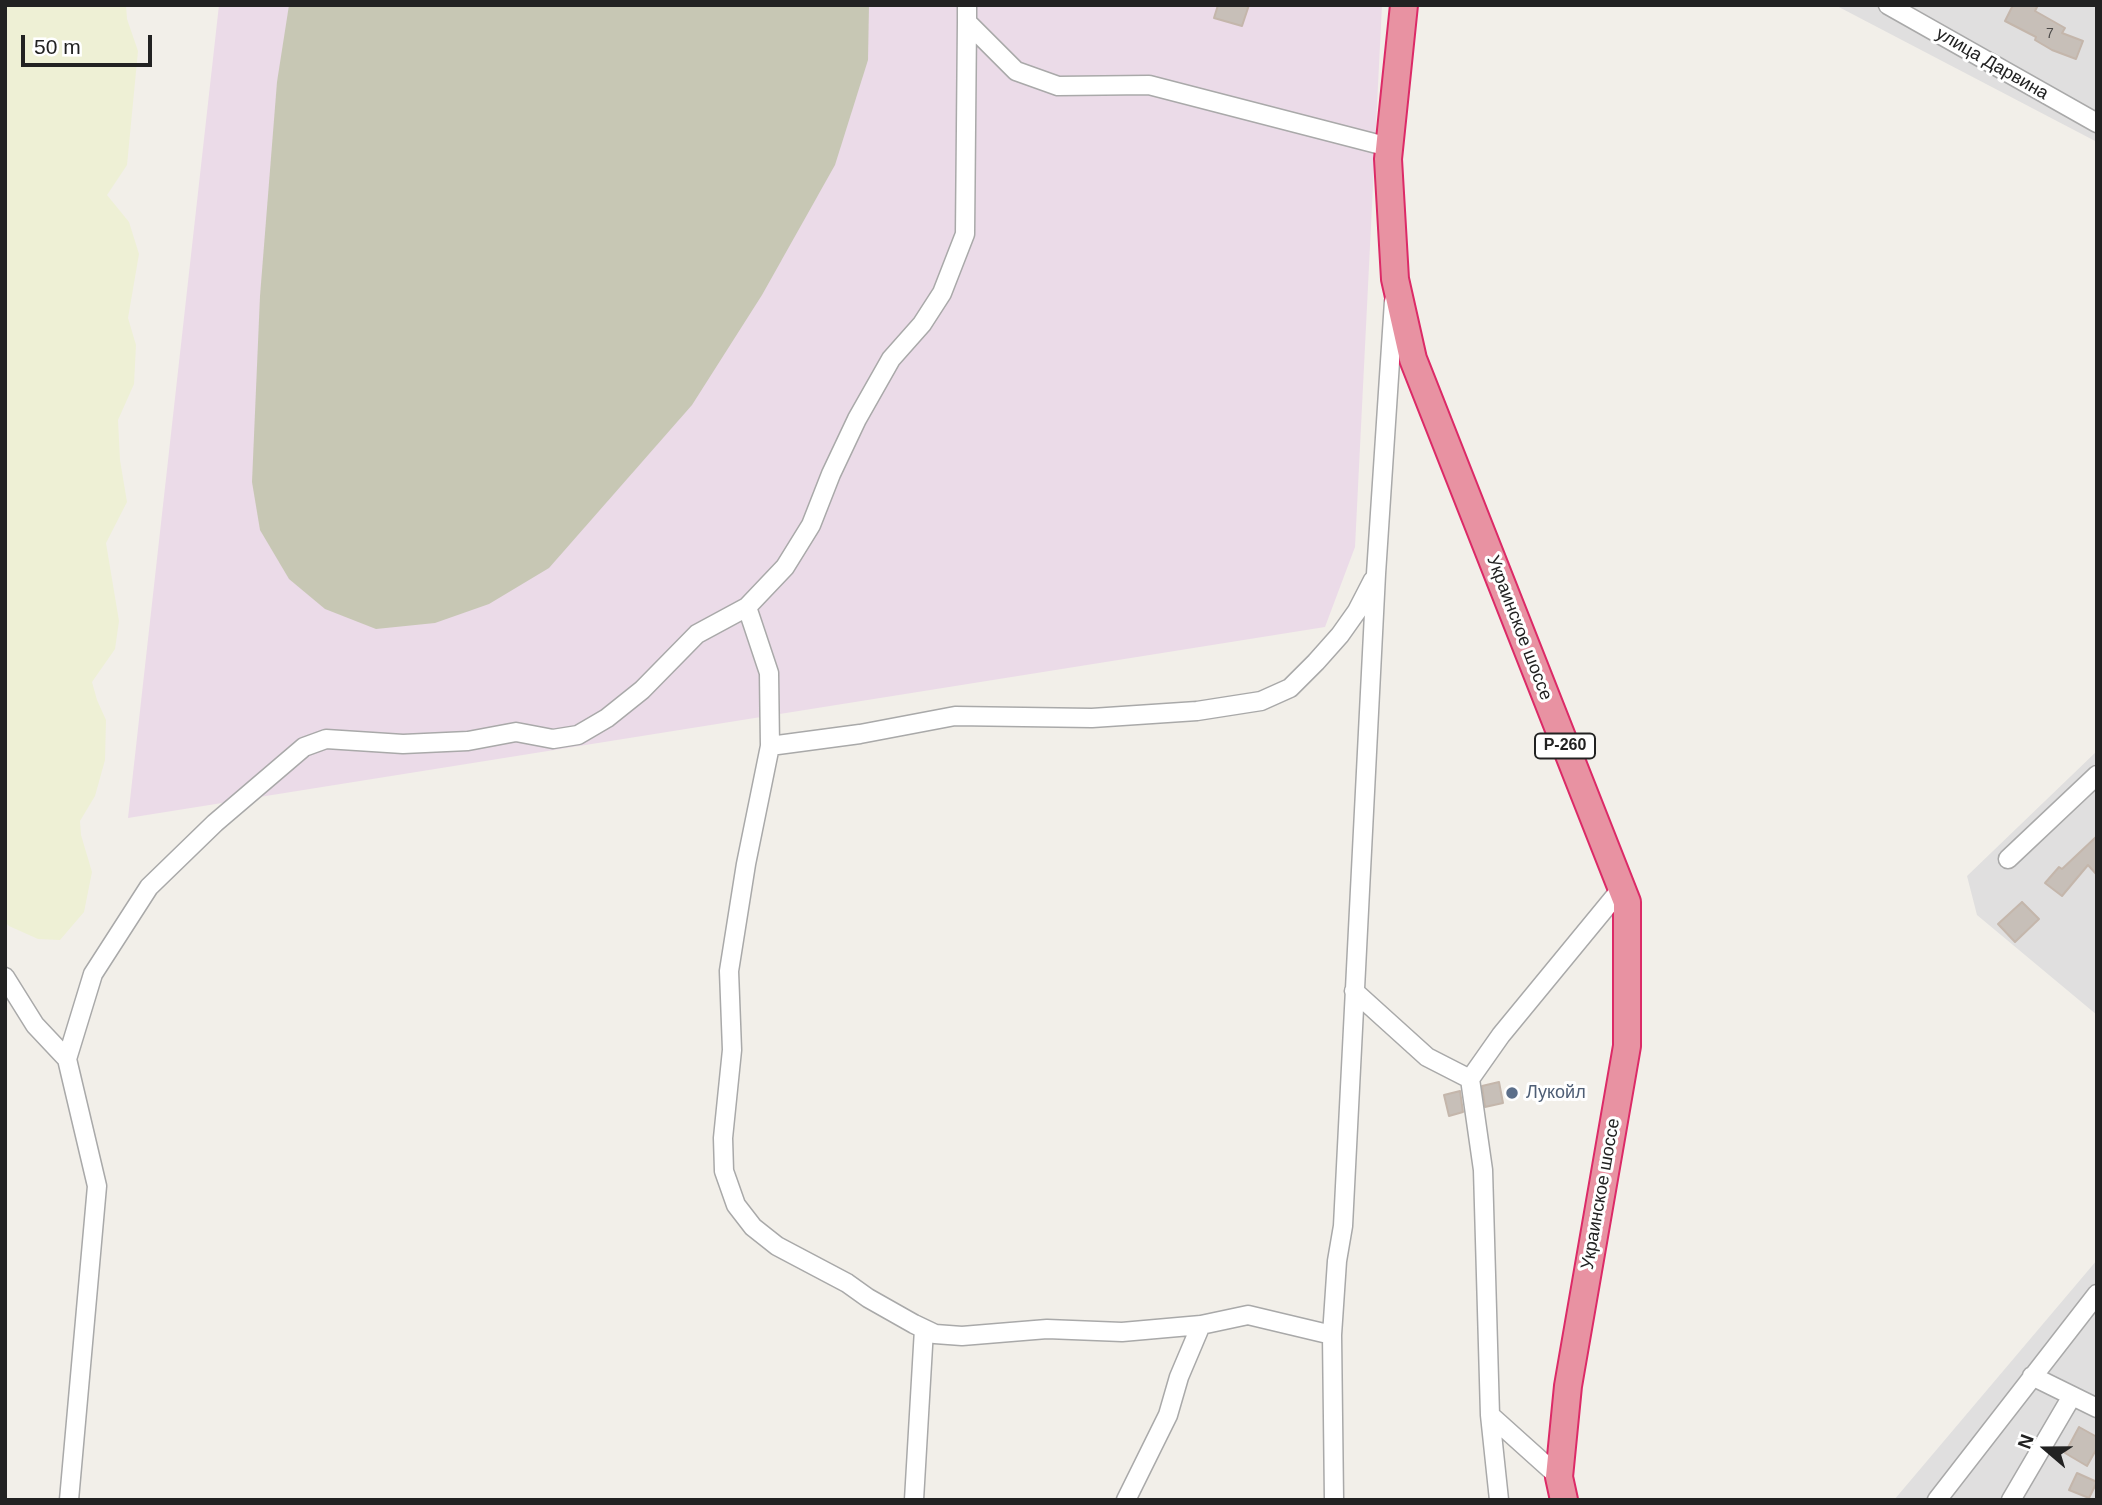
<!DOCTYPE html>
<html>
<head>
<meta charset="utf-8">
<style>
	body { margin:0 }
	#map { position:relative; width:2102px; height:1505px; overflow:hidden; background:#f2efe9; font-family:Arial,sans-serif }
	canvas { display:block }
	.frame { position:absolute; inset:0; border:7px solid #222; pointer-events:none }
	.north { position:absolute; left:2011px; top:1414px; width:70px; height:70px; -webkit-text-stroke:5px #fff; paint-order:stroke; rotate:290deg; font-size:19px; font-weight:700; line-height:28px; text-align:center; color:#222 }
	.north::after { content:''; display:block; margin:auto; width:24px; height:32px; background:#222; clip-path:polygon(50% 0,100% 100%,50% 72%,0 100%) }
	.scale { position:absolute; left:21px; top:35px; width:131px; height:32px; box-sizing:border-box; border:4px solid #222; border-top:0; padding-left:9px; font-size:21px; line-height:24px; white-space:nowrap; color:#222; -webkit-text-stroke:5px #fff; paint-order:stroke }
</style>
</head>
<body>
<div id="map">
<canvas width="2102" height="1505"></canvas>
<div class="frame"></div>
<div class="north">N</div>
<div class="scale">50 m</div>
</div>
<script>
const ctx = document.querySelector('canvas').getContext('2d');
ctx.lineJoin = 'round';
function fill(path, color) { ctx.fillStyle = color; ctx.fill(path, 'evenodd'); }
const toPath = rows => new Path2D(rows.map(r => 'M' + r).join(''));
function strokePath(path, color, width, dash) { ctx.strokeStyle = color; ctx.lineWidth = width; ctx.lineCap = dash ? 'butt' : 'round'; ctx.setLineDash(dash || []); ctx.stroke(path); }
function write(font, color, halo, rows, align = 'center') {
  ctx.font = font + ' Arial,sans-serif'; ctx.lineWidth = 6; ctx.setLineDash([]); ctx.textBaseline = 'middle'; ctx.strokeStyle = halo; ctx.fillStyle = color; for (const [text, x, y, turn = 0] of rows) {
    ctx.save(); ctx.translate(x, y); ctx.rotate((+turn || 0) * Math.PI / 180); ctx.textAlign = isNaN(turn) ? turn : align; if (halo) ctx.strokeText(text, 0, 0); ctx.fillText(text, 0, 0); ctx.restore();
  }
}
fill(toPath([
	[1835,5,2097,5,2097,142],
	[2097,751,2097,1015,1977,915,1967,876],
	[2097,1260,2097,1500,1894,1500]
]), '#e0dfdf');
fill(toPath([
	[219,5,1382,5,1355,547,1325,627,128,818]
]), '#ebdbe8');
fill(toPath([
	[289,5,869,5,868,60,835,165,762,295,692,405,549,568,489,604,435,623,376,629,325,609,289,579,260,530,252,482,260,296,277,82]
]), '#c7c7b4');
fill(toPath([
	[5,5,126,5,127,19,138,51,127,165,107,195,129,222,139,254,128,318,136,345,134,384,118,420,120,460,127,502,106,543,119,621,115,649,92,682,97,700,106,720,105,760,95,796,80,821,81,835,92,872,84,912,60,940,38,939,9,926,5,922]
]), '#eef0d5');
const building = toPath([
	[1218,5,1249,5,1242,26,1214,18,1218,5],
	[2013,5,2038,5,2035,11,2065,28,2062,33,2083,41,2076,59,2052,50,2035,40,2036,37,2005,21,2013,5],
	[2097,836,2097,875,2088,865,2062,896,2045,883,2059,867,2062,869,2097,836],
	[2022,902,2039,919,2015,942,1998,924,2022,902],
	[1499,1082,1503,1103,1485,1107,1482,1086,1499,1082],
	[1460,1091,1463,1112,1449,1116,1444,1095,1460,1091],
	[2079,1427,2097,1437,2097,1448,2087,1466,2065,1453,2079,1427],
	[2077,1473,2097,1482,2089,1498,2069,1490,2077,1473]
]);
fill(building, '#c7bfb8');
strokePath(building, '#c4b6ab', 2);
const minor = toPath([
	[967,5,967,22,1016,71,1058,86,1149,85,1389,147],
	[1888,5,2097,123],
	[747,607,785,567,811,525,831,474,857,419,891,359,922,324,942,293,965,234,967,22],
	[770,746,860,734,955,716,1092,718,1197,711,1261,701,1290,688,1316,662,1340,635,1357,611,1373,580],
	[2008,859,2097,775],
	[5,977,35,1025,67,1059,97,1186,69,1500],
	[1354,991,1427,1057,1470,1079],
	[67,1059,93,974,149,887,215,823,304,747,326,739,403,744,468,741,516,732,553,739,578,735,607,718,642,690,697,634,747,607,769,673,770,746,746,864,729,971,732,1050,723,1138,724,1171,736,1205,753,1227,777,1246,847,1283,868,1298,914,1324,935,1334,962,1336,1047,1329,1122,1332,1201,1325,1179,1377,1168,1415,1126,1500],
	[1201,1325,1248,1315,1332,1335],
	[2032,1376,2097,1408],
	[1490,1415,1499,1500],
	[1559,1477,1490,1415,1483,1170,1470,1079,1501,1035,1621,889],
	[914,1500,924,1329],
	[1334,1500,1332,1335,1337,1261,1343,1226,1376,574,1394,301],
	[1937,1500,2097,1294],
	[2011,1500,2072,1396]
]);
const highway = toPath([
	[1404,5,1388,159,1395,279,1413,359,1627,902,1627,1046,1568,1386,1559,1477,1564,1500]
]);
strokePath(minor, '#a9a9a9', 21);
strokePath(highway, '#dc2a67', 30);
strokePath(minor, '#fff', 18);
strokePath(highway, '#e892a2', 26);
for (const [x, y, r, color] of [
	[1512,1093,7,"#5c6f8a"]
]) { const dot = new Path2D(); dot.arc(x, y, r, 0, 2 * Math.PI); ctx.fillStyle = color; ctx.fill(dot); strokePath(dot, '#fff', 2.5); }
write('14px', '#4b4948', null, [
	["7",2050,34]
]);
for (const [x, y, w] of [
	[1565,746,60]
]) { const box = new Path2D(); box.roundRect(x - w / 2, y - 12.5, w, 25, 5); ctx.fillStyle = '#fff'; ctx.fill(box); strokePath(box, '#222', 2); }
write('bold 16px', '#222', null, [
	["Р-260",1565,746]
]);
write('18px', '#222', '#fff', [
	["улица Дарвина",1992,64,30],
	["Украинское шоссе",1519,628,69],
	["Украинское шоссе",1601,1194,-80]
]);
write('18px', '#4e5e75', '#fff', [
	["Лукойл",1526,1093]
], 'left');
</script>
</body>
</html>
